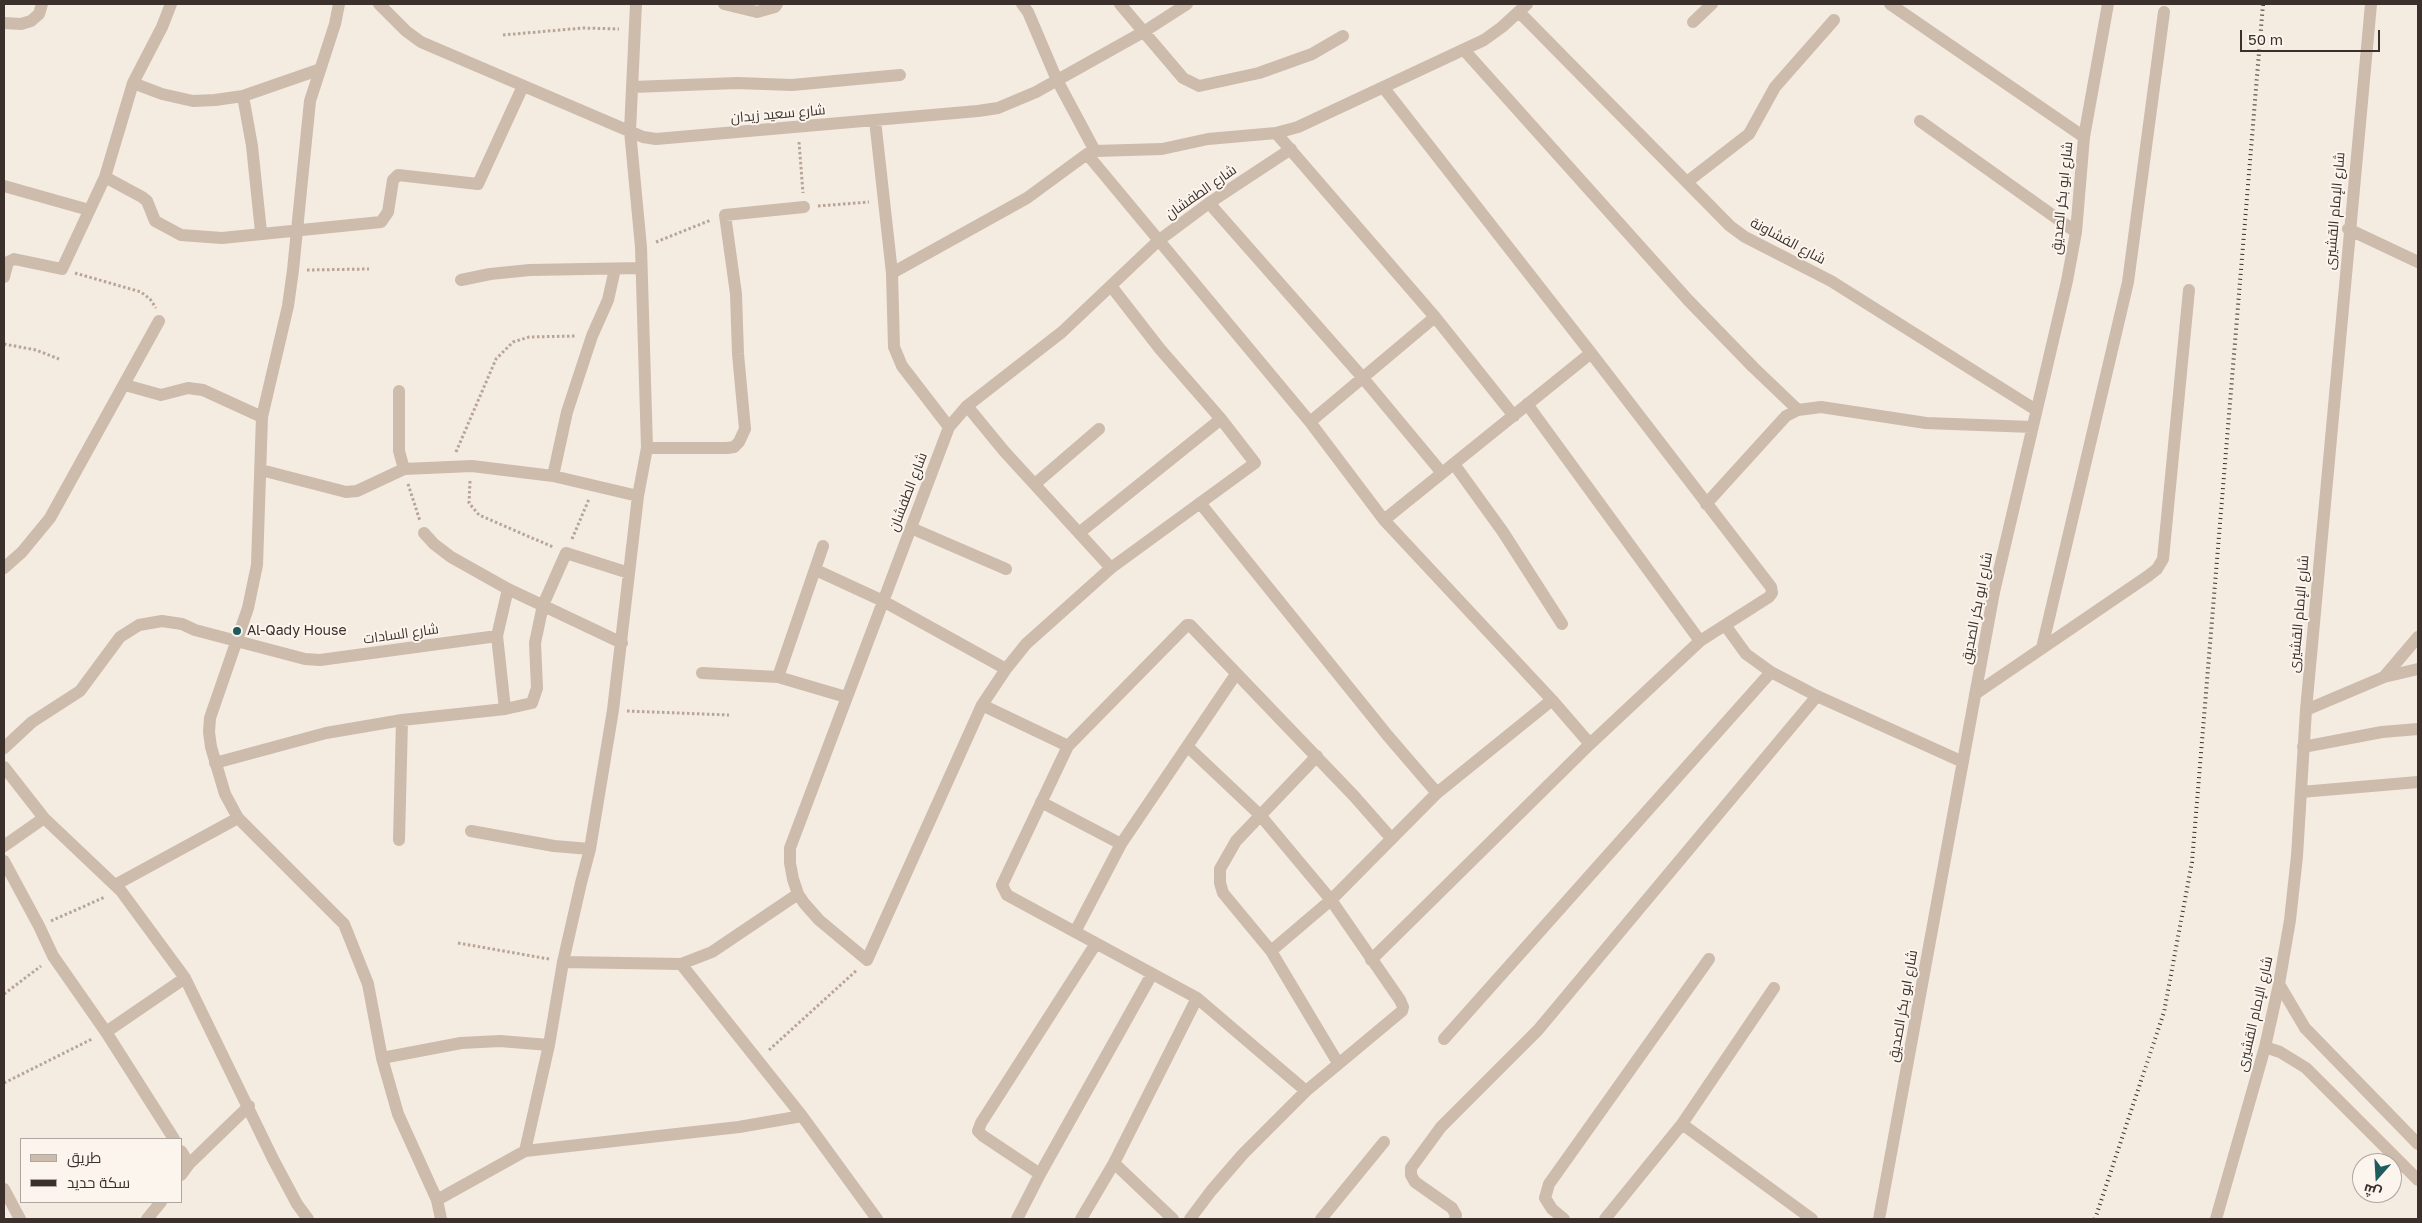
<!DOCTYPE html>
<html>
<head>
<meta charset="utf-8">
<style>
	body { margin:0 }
	#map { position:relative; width:2422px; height:1223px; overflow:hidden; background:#f4ebe1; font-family:"Golos Text",Cairo,sans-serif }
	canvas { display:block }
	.frame { position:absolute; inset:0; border:5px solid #3b302b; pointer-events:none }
	.legend { position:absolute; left:20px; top:1138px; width:162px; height:65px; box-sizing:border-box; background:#fbf5ee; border:1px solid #aea6a0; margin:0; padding:6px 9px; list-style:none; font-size:15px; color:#3b302b }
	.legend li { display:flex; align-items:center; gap:10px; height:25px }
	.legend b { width:25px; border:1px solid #aea6a0 }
	.north { position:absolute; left:2352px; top:1153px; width:50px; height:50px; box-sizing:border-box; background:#fbf5ee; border:1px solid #aea6a0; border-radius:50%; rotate:199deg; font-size:14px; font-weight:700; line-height:20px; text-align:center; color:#3b302b }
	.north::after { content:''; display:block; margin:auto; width:18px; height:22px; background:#1f5a5e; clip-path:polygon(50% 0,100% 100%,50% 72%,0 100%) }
	.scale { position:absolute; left:2240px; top:30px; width:140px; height:22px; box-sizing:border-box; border:2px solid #3b302b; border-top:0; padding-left:6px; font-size:15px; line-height:18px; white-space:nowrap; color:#3b302b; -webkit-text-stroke:4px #fbf5ee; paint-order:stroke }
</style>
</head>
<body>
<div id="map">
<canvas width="2422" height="1223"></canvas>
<div class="frame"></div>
<ul class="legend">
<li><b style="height:6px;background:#cdbbac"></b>طريق</li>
<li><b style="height:6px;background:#3b302b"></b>سكة حديد</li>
</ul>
<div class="north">ش</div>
<div class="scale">50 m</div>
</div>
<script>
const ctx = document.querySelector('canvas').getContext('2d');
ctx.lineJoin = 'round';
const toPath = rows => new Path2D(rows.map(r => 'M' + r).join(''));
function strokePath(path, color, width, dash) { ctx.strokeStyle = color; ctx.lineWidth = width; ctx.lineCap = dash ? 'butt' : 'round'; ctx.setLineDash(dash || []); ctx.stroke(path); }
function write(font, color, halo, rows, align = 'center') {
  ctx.font = font + ' "Golos Text",Cairo,sans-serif'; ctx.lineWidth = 4; ctx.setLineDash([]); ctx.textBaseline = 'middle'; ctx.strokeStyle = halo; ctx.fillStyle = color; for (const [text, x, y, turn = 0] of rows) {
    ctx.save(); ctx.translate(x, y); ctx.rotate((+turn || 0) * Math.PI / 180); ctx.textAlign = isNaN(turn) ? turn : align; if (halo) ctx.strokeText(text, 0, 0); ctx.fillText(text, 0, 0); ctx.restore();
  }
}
strokePath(toPath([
	[503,35,583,28,619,29],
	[799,142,803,193],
	[818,206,869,202],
	[656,242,711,220],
	[307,270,369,269],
	[75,273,141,292,150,299,156,308],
	[4,344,36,350,59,359],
	[456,452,496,359,513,342,529,337,576,336],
	[470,481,469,503,479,515,553,547],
	[408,484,420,521],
	[572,539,589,499],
	[627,711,729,715],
	[51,921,105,897],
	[458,943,549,959],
	[4,994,41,966],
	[769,1050,857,970],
	[4,1083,92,1039]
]), '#b9a596', 3, [2.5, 2.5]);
strokePath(toPath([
	[339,4,335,24,310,101,293,270,288,306,262,417,257,565,248,608,210,718,209,732,211,747,225,794,238,818,344,924,368,984,382,1058,398,1114,437,1200,441,1219],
	[379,4,406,31,421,42,643,137,656,139,978,111,998,108,1036,92,1145,31,1187,4],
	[724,4,757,12,775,7,777,4],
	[1022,4,1028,12,1057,80,1095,151],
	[1120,4,1183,78,1199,86,1259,73,1312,54,1343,36],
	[1890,4,2084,137],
	[1519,12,1730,226,1745,237,1831,281,2036,410],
	[1693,22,1712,4],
	[4,23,21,24,31,21,39,14,42,4],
	[1464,50,1688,300,1753,367,1798,410],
	[133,83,162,94,193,101,215,100,243,96,318,70],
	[633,87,737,83,792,85,900,75],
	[1383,87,1591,353,1384,520],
	[243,96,252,146,261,232],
	[875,120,892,273,894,347,902,366,949,427],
	[1920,121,2076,232],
	[1276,133,1435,317,1514,416],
	[1087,154,1310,422,1384,520,1552,700,1590,744],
	[105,177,142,197,147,201,155,221,181,235,222,238,381,222,388,212,393,180,398,175,478,184,523,86],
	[1687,182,1749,134,1775,87,1834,20],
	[4,186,89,210],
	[1209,203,1363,378,1442,473],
	[2348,229,2418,262],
	[892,273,1027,198,1087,154,1095,151,1162,149,1208,139,1276,133,1298,127,1484,40,1502,27,1527,4],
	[4,277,8,262,14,259,62,269,105,177,133,83,162,27,171,4],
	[461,280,490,274,530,270,641,268],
	[1111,286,1160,349,1221,419,1255,463,1111,568,1026,644,1006,669,982,705,867,960,819,920,804,903,798,894,793,879,790,863,790,848,949,427,967,406,1062,332,1158,241,1209,203,1291,149],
	[125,385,161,395,188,388,203,390,262,417],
	[399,391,399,451,404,469],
	[1527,404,1700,641],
	[967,406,1004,451,1111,568],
	[1310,422,1435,317],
	[647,448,727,448,734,447,739,442,745,429,738,354,736,294,725,215,804,207],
	[1454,464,1503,532,1562,624],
	[261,470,346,492,357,491,404,469,472,466,553,476,638,496],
	[553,476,567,412,592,336,608,300,615,269],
	[1035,484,1099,429],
	[1200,503,1388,736,1437,793],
	[1706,504,1786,416,1798,410,1821,407,1926,423,2032,427],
	[911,528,1006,569],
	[424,533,434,544,451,557,508,589,622,643],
	[1079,533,1221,419],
	[4,568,22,552,50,518,159,321],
	[816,570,883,601,1006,669],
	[1725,625,1746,654,1771,672],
	[2042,648,2128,282,2164,12],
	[702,673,778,677,846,697],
	[778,677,823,546],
	[2384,677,2418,637],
	[1975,694,2148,576,2157,569,2163,559,2189,290],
	[982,705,1068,746],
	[505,709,497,636,508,589],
	[2306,710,2384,677,2418,669],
	[1188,747,1260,815,1331,900,1400,1000,1403,1007,1402,1011,1306,1091,1243,1154,1211,1191,1190,1219],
	[2303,747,2382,732,2418,729],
	[4,748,32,722,80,691,120,637,139,625,162,621,182,624,195,630,305,659,320,660,497,636],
	[1317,756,1236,841,1220,869,1220,883,1223,893,1271,951,1338,1063],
	[215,763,326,733,402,720,505,709,532,703,537,688,535,643,543,605,566,553,629,573],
	[4,767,44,818,121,891,185,978,273,1159,297,1204,308,1219],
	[2301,792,2418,782],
	[1041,802,1121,844],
	[471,831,554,846,590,849],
	[399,840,402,720],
	[4,846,44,818],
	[4,861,39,926,53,956,106,1032,174,1139],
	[115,885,238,818],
	[1075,932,1121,844,1236,674],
	[1271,951,1331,900,1437,793,1552,700],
	[1371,960,1590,744,1700,641,1769,597,1772,593,1771,587,1591,353],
	[563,962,681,964,712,952,798,894],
	[681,964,802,1116,877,1219],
	[2279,984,2305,1028,2418,1144],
	[106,1032,185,978],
	[1444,1039,1771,672,1817,696,1963,762],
	[2265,1047,2280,1052,2306,1068,2418,1180],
	[382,1058,461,1043,500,1041,549,1045],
	[1306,1091,1197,998,1007,895,1002,885,1068,746,1187,625,1190,625,1354,796,1391,838],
	[1682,1124,1812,1219],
	[181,1151,189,1164],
	[525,1151,549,1045,563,962,581,883,590,849,613,710,638,496,647,448,641,247,630,131,636,4],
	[1114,1163,1173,1219],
	[1040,1174,983,1136,978,1131,981,1123,1095,945],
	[181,1175,189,1164,249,1106],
	[4,1189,20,1219],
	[437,1200,525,1151,739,1127,802,1116],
	[147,1219,161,1202],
	[1017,1219,1040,1174,1152,974],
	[1081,1219,1114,1163,1197,998],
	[1321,1219,1384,1142],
	[1455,1219,1456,1215,1452,1208,1415,1182,1411,1175,1411,1168,1441,1127,1538,1030,1817,696],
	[1564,1219,1552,1209,1545,1198,1549,1184,1709,959],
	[1605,1219,1682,1124,1774,988],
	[1879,1219,1994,592,2067,281,2076,232,2084,137,2108,4],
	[2216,1219,2265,1047,2279,984,2290,920,2297,856,2306,710,2371,4]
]), '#cdbbac', 12);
strokePath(toPath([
	[2095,1219,2164,1012,2192,862,2263,4]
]), '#3b302b', 4, [1, 4]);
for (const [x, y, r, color] of [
	[237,631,5,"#1f5a5e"]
]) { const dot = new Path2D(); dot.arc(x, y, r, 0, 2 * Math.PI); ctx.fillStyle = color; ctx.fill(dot); strokePath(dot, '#fbf5ee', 2); }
write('14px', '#3b302b', '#fbf5ee', [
	["شارع سعيد زيدان",778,114,-5],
	["شارع الطفشان",1201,192,-35],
	["شارع ابو بكر الصديق",2062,198,-84],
	["شارع الإمام القشيرى",2335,211,-85],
	["شارع الفشاونة",1788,241,28],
	["شارع الطفشان",908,492,-69],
	["شارع ابو بكر الصديق",1977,608,-79],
	["شارع الإمام القشيرى",2299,614,-85],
	["شارع السادات",401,634,-8],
	["شارع ابو بكر الصديق",1903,1006,-80],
	["شارع الإمام القشيرى",2255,1014,-77]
]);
write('14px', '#3b302b', '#fbf5ee', [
	["Al-Qady House",247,631]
], 'left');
</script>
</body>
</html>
